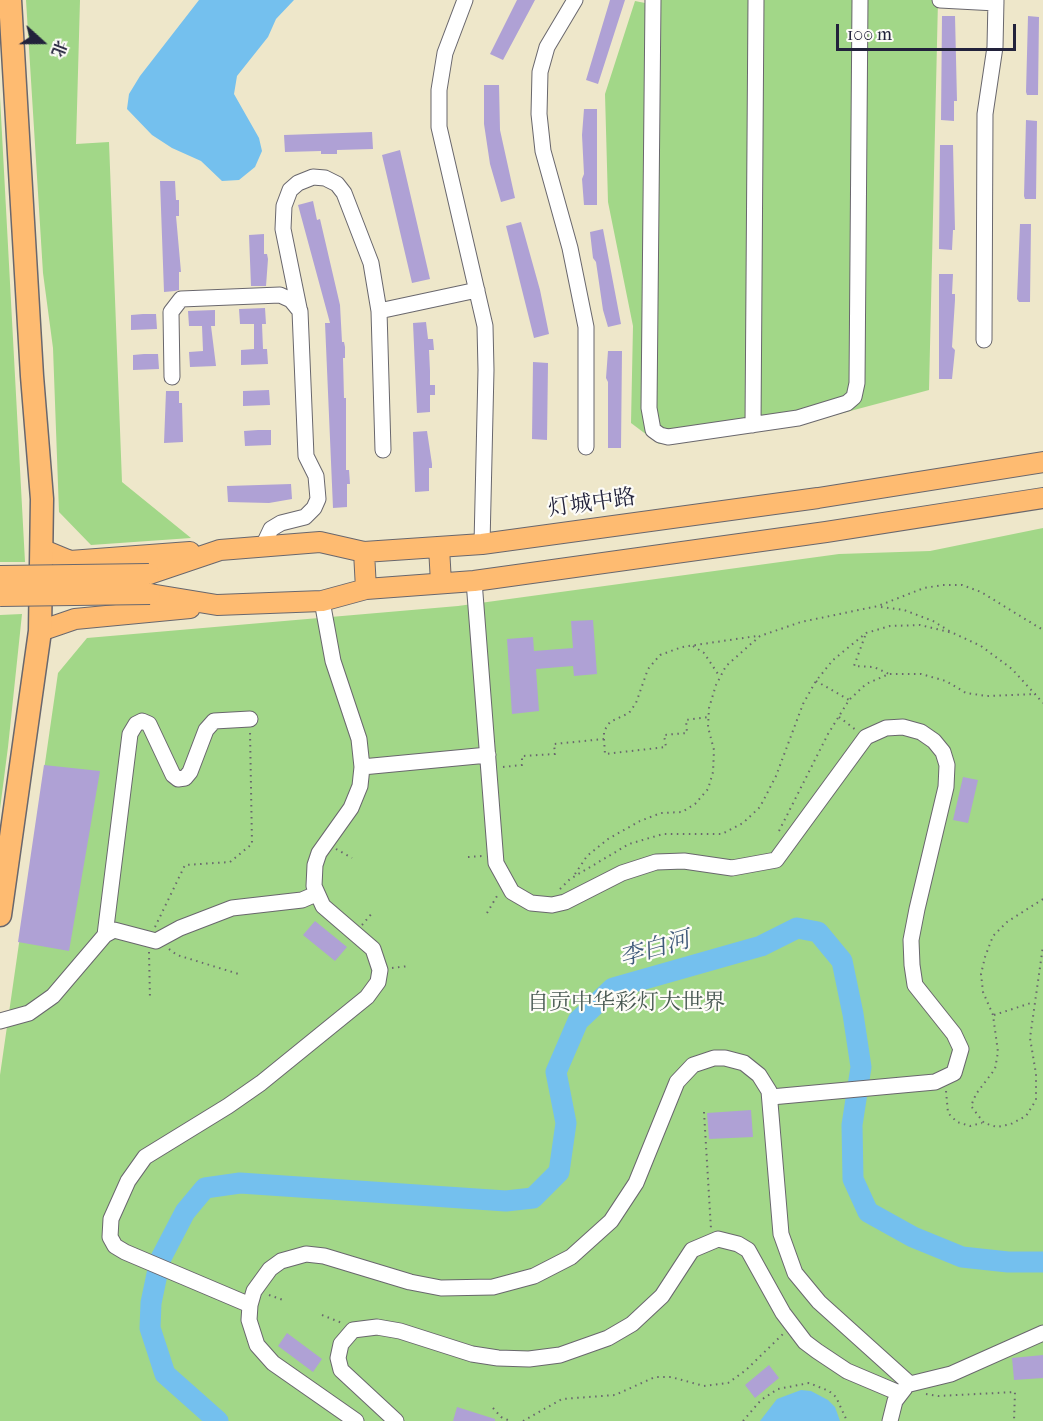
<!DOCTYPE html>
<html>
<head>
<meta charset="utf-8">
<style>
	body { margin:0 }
	#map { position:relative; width:1043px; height:1421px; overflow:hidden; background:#eee7ca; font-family:"IM FELL French Canon","Noto Serif SC",serif }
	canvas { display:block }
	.north { position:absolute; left:12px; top:12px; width:60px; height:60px; -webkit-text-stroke:4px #fdfcf7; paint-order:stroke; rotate:111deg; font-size:16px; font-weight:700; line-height:24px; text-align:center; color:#22223b }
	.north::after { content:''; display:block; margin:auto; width:21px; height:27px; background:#22223b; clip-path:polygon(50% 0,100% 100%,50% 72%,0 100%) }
	.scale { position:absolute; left:836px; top:24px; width:180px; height:27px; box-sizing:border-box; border:3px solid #22223b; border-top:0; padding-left:8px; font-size:18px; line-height:21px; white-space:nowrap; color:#22223b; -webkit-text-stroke:4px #fdfcf7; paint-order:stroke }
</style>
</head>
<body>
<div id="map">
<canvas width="1043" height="1421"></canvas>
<div class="north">北</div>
<div class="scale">100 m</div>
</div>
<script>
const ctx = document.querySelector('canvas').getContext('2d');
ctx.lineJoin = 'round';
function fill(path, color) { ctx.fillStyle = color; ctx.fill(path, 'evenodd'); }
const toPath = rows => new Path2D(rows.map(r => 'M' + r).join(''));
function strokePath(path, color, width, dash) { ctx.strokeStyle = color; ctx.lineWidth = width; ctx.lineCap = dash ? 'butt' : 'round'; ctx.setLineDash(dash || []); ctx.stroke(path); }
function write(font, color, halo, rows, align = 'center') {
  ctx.font = font + ' "IM FELL French Canon","Noto Serif SC",serif'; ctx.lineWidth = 4.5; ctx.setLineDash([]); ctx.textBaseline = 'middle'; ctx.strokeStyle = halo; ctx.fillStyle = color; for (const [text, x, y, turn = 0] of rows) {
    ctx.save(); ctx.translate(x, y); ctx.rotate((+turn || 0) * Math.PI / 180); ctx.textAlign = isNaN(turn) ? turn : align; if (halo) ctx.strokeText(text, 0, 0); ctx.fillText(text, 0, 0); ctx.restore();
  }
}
fill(toPath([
	[26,0,80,0,76,144,109,142,122,482,191,538,91,545,59,512,53,348,43,273],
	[654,0,938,0,929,390,794,426,659,444,631,423,633,326,608,202,605,94,635,1,650,4],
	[0,97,25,562,0,562],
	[1043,528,1043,1421,0,1421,0,1075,58,673,87,638,458,606,839,554,930,551],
	[22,614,8,747,0,809,0,615]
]), '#a2d788');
fill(toPath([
	[199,0,294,0,276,19,268,37,237,76,234,94,259,138,262,151,255,167,239,180,222,181,201,161,172,148,152,135,127,109,129,94,140,76],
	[801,1390,811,1391,828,1400,835,1407,840,1421,760,1421,777,1399]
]), '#74c0ee');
strokePath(toPath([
	[218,1421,165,1374,150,1328,151,1303,160,1260,185,1212,205,1188,240,1183,506,1201,533,1198,559,1172,566,1123,556,1072,578,1021,613,988,761,946,797,928,818,932,842,961,853,1014,861,1067,852,1125,853,1179,868,1212,913,1237,962,1257,1008,1262,1043,1262]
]), '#74c0ee', 21);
fill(toPath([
	[517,0,535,0,503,60,490,54],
	[610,0,625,0,598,84,586,80],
	[942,16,955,16,957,101,954,101,954,121,941,120],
	[1028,16,1039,17,1038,95,1027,95,1026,92],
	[484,85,499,85,500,130,515,198,501,202,490,164,484,124],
	[584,109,597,109,597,205,584,205,582,179,584,174,582,135],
	[1026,120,1037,121,1036,199,1025,199,1024,196],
	[372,132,373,149,337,150,337,154,321,154,321,151,285,152,284,135],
	[940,145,953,145,955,230,953,230,952,250,939,249],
	[400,150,430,279,412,283,382,155],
	[160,181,175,181,176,200,179,200,179,216,176,216,181,272,179,272,179,290,175,291,164,292],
	[313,201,317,220,320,219,340,305,342,342,344,342,345,347,345,358,343,358,344,398,346,398,346,470,349,470,350,484,347,484,347,507,333,508,325,323,330,323,298,205],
	[521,222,540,290,549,334,534,338,506,226],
	[1020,224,1031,224,1030,302,1019,302,1017,299],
	[603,229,621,324,608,327,603,310,596,262,593,258,590,232],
	[264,234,264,254,267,254,268,259,266,286,251,286,249,235],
	[939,274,953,274,952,294,955,294,955,300,952,347,955,350,952,379,939,379],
	[265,308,266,324,262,324,263,349,267,349,268,364,241,365,241,350,254,349,254,324,240,324,239,309],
	[215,310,215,326,211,326,216,366,190,367,189,352,203,351,202,326,189,326,188,311],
	[143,314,156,314,157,329,131,330,131,315],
	[426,322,428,339,433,339,434,350,429,350,430,371,430,385,435,385,435,395,430,395,430,412,417,413,413,323],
	[608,351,622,351,621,448,608,448,608,382,606,378],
	[144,354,158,354,159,369,133,370,133,355],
	[533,362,548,363,547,440,532,439],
	[269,390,270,405,243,406,243,391],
	[166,391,179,391,179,403,182,403,183,442,164,443],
	[258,430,271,430,271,445,245,446,244,431],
	[427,431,432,464,432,468,429,468,429,491,415,492,413,432],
	[291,484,292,499,269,503,228,502,227,486],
	[593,620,597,674,574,676,573,666,536,669,539,711,512,714,507,639,533,637,534,651,573,648,571,621],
	[44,765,100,771,69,951,18,942],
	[963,777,978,780,968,823,953,820],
	[315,921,347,947,335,961,303,935],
	[751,1110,753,1137,709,1139,707,1113],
	[287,1333,322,1359,313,1372,278,1346],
	[1043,1355,1043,1378,1014,1380,1012,1358],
	[769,1365,779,1378,755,1398,745,1385],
	[457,1407,495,1419,495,1421,453,1421]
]), '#afa1d5');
const minor = toPath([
	[465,0,445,53,439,90,439,127,485,326,486,370,482,544],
	[575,0,547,47,540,72,539,114,543,151,570,248,586,327,586,447],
	[653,0,649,408,653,430,660,435,668,437,798,418,847,403,854,397,857,383,860,0],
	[940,0,996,3],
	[299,308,283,229,284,206,290,190,298,183,313,177,325,178,337,184,344,193,371,263,379,311,383,450],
	[379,311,477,290],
	[984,340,985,114,995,47,996,0],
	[172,377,171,312,181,299,280,295,291,300,300,311,306,456,316,476,318,499,314,508,305,517,281,523,271,529,263,546],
	[753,425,756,0],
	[474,581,496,863,512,892,531,903,552,905,565,902,622,873,656,862,684,861,732,868,776,860,866,737,886,728,903,727,921,732,934,741,943,752,947,765,946,787,917,909,911,940,912,965,915,985,954,1034,961,1049,954,1073,935,1082,771,1097],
	[362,767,488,755],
	[105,935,130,734,136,724,142,721,149,724,173,775,178,779,185,778,190,772,206,730,214,721,250,719],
	[0,1021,29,1013,53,996,105,935,114,930,156,941,180,928,232,908,302,900,316,894],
	[250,1305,125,1252,115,1246,110,1237,111,1219,128,1181,145,1157,228,1106,261,1083,367,997,378,982,380,970,373,949,323,906,314,886,315,865,319,853,351,808,360,786,362,767,359,739,333,661,322,601],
	[356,1421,273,1363,257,1345,249,1320,250,1305,254,1291,270,1269,281,1261,306,1254,324,1256,410,1282,441,1288,493,1287,534,1276,571,1257,611,1221,636,1183,677,1082,693,1065,714,1058,725,1058,744,1063,759,1075,769,1091,781,1234,795,1273,819,1302,910,1384,951,1374,1043,1333],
	[396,1421,341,1370,338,1358,341,1344,353,1330,377,1327,400,1331,472,1354,498,1358,529,1359,560,1355,608,1338,632,1324,662,1296,692,1250,718,1239,738,1244,748,1250,783,1313,805,1342,817,1351,847,1371,899,1393],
	[890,1421,895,1401,905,1388]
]);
const major = toPath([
	[439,547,441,583],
	[41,549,70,561,190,552],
	[364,552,366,589],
	[149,574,220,550,320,542,364,552,482,544,818,498,1043,462],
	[150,594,217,605,322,601,366,589,474,581,826,532,1043,498],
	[40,631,75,619,190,608]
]);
const highway = toPath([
	[0,915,40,631,42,499,32,376,10,0]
]);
strokePath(minor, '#69676d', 17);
strokePath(major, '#69676d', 22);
strokePath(highway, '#69676d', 25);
strokePath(toPath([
	[881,607,904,610,933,621,951,632],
	[865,636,854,666,874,667,889,674],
	[693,646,704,653,720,677],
	[816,681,849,700],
	[839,717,856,730],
	[604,739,605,754,666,747,664,735,687,733,686,720,708,717],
	[503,767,522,765,522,756,555,754,554,744,604,739,604,731,610,722,629,713,636,703,648,669,660,655,682,647,757,636],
	[779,831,828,734,849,700,866,684,889,674,921,674,946,681,966,693,987,696,1036,694],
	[336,849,352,858],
	[468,857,483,856],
	[575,874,587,856,608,839,640,821,661,813,682,812,695,804,708,789,713,772,714,750,708,727,709,708,716,685,726,666,760,636,801,622,878,606,924,588,943,585,962,585,981,592,1043,630],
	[560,889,570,879,629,844,663,834,722,834,743,823,760,807,776,776,803,704,816,681,833,660,866,633,890,626,920,625,953,633,981,646,1012,669,1043,703],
	[1043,899,1007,922,993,936,985,957,981,974,983,992,993,1015,998,1052,995,1069,976,1094,971,1106,984,1123,997,1127,1011,1124,1026,1116,1036,1100,1036,1074,1030,1038,1043,946],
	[487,913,497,896],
	[362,925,373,912],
	[155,927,185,865,230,862,252,844,250,731],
	[169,949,177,955,242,975],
	[149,952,150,1000],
	[392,968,409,966],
	[994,1015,1034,1002],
	[946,1091,948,1113,957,1122,970,1126,982,1123],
	[704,1112,711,1229],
	[269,1295,283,1300],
	[322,1315,342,1323],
	[926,1394,938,1396,1015,1392,1014,1421],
	[493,1408,501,1417,510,1421],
	[523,1421,562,1399,615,1395,655,1377,671,1377,704,1386,728,1383,746,1370,783,1334],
	[743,1421,761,1400,778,1389,809,1383,829,1391,836,1397,847,1421]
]), '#69676d', 2, [1.5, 4.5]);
strokePath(minor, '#fff', 15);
strokePath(major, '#febb71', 20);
strokePath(highway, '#febb71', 22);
const majorBridge = toPath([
	[0,576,149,574],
	[0,596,150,594]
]);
strokePath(majorBridge, '#69676d', 22, []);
strokePath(majorBridge, '#febb71', 20);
write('22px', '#22223b', '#fdfcf7', [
	["灯城中路",592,504,-8]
]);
write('22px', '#485852', '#fdfcf7', [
	["自贡中华彩灯大世界",626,1004]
]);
write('italic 24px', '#3f597a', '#fdfcf7', [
	["李白河",655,950,-16]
]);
</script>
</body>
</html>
